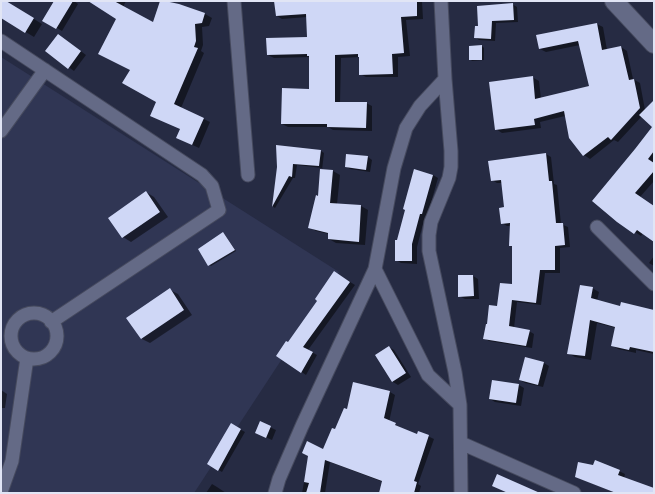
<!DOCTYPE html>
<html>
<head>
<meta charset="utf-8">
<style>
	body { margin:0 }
	#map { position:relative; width:655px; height:494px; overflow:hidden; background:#262b43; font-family:"Exo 2",sans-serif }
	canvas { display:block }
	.frame { position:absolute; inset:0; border:2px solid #e1e5f5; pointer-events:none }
</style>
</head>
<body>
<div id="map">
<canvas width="655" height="494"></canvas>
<div class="frame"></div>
</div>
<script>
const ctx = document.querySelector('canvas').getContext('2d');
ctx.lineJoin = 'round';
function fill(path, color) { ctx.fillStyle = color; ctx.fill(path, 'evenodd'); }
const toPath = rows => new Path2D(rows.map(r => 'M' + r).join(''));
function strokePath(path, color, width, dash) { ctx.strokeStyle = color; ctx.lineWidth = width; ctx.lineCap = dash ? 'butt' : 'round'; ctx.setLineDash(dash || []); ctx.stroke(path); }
fill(toPath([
	[1,57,339,272,194,493,1,493]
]), '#303654');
fill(toPath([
	[1,1,5,1,42,24,34,37,1,17],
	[55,1,74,1,78,4,62,31,44,20],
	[103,1,126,1,123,7,154,23,161,1,165,1,205,14,212,18,209,26,202,27,203,45,201,51,204,53,181,108,210,122,199,148,184,141,181,129,131,70,117,19],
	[275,1,422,1,423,19,406,20,410,56,398,57,398,77,366,77,360,74,360,57,341,58,340,103,366,103,372,106,372,131,333,130,328,127,288,127,282,124,310,90,310,57,274,58,268,55,308,38,307,17,282,19,277,16],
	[512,4,517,7,518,22,496,23,495,41,479,40,475,37,479,27],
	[597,24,603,27,607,50,621,47,627,51,633,79,640,83,645,110,654,101,654,181,640,197,654,207,654,241,643,233,641,236,618,221,653,127,642,116,618,142,614,140,590,159,584,155,565,116,540,122,541,128,502,133,496,129,532,77,539,81,541,99,590,86,580,45,546,52,540,49],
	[63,38,86,55,74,71,46,51],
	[482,46,484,48,484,60,472,61,470,59],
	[321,151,324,153,322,170,333,171,340,175,337,204,361,206,368,210,365,245,336,243,329,239,329,234,316,231,309,227,319,197,322,168,297,165,295,178,293,178,275,208,272,206,278,167],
	[546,154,551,157,554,184,557,185,561,224,568,227,570,247,560,248,560,273,545,273,541,305,517,302,514,328,529,331,534,334,532,348,489,341,484,338,488,325,498,307,513,286,513,247,510,245,511,226,507,226,502,223,505,208,502,183,497,183,492,180],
	[368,157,372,160,370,172,350,169,346,166],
	[433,175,438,178,427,217,425,216,417,247,417,264,401,263,396,260,398,241],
	[146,192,154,197,168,217,131,242,123,237,109,218],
	[223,233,225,235,236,251,211,266,209,265],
	[654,256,654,266,649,263],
	[339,275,355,285,308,350,317,355,306,375,278,356],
	[459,276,473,276,478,279,479,299,465,299,459,296],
	[592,288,599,292,597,301,620,307,654,311,654,354,636,350,636,353,618,349,612,345,616,328,597,323,591,360,575,357,568,353],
	[170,290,178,294,192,315,150,343,142,339,128,318],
	[389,347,394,350,411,377,398,385,393,382,376,355],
	[544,363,549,366,543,387,525,383,520,380],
	[519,385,524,388,521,406,495,402,490,399],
	[1,390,7,394,5,408,1,408],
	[390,392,395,395,389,422,400,427,400,428,418,436,419,432,434,439,418,484,421,486,419,493,380,493,383,482,330,462,325,493,302,493,309,456,324,451,347,411],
	[261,423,276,430,272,440,261,435],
	[232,425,245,432,222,472,208,464],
	[619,471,625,474,624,478,654,489,654,493,616,493,576,477],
	[212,484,217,487,226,493,206,493]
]), '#0007');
fill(toPath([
	[1,1,6,1,34,18,25,33,1,18],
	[54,1,73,1,56,29,42,21],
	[88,1,114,1,153,22,160,1,165,1,179,4,205,13,202,23,195,24,196,41,194,47,198,48,174,104,204,118,192,145,176,138,180,129,150,116,156,102,122,83,130,70,98,54,116,19],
	[274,1,417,1,417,16,401,17,404,53,392,54,393,74,359,75,359,57,358,57,358,54,335,55,335,102,367,102,366,128,327,127,327,124,281,124,282,88,309,89,309,56,307,56,307,54,267,55,266,38,307,37,306,14,276,16],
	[513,3,514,20,492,21,491,39,474,38,475,26,478,26,477,6],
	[597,23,602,50,621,46,629,80,634,79,640,108,611,140,608,137,583,156,569,138,564,111,534,119,535,125,495,130,489,82,533,76,535,99,589,86,578,41,539,49,536,35],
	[58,34,81,51,68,69,45,51],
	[482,45,482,60,469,60,469,46],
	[654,100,654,151,648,159,654,163,654,171,635,193,654,206,654,242,637,230,634,234,617,222,592,201,635,149,652,127,639,115],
	[276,145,321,150,319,166,293,164,292,177,289,176,272,207,277,167],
	[546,153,549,181,552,181,556,223,563,223,565,245,555,246,555,270,540,270,536,303,512,300,509,326,530,330,526,346,483,339,486,324,487,324,489,305,497,306,500,283,512,284,512,246,509,246,510,223,501,224,499,208,504,207,501,180,491,181,488,161],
	[346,154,368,156,366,170,345,167],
	[320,169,333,170,330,203,361,205,359,242,328,239,328,233,308,228,316,195,318,196],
	[414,169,433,175,422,214,420,214,412,244,412,261,395,261,395,240,397,240,405,210,403,209],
	[146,191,160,212,122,238,108,218],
	[223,232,235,250,208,266,198,249],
	[334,271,350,282,303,347,313,352,301,373,276,356,286,341,288,342,317,301,315,299],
	[458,275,473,275,474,296,458,297],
	[580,285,593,287,591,298,620,306,621,302,654,310,654,352,630,347,629,350,611,346,615,327,590,320,585,356,567,354],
	[170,288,184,310,141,339,126,318],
	[389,346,406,373,392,382,375,355],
	[525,357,544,362,538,385,519,380],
	[492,380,519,384,516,403,489,399],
	[353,382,390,391,384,418,396,423,395,425,417,434,418,431,429,435,414,481,417,482,414,493,379,493,382,481,325,460,320,493,306,493,309,483,304,482,308,456,302,453,307,441,323,449,332,428,335,429,344,408,347,409],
	[260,421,271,426,266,438,255,433],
	[231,423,241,429,218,471,207,464],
	[595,460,620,470,618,475,654,488,654,493,616,493,575,477,578,462,593,465],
	[497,474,506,478,540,493,508,493,492,486]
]), '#cfd7f6');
const minor = toPath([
	[234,1,248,175],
	[441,1,445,79,420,106,406,128,394,168,375,269,428,375,460,405],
	[1,41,202,175,212,186,219,210,51,322],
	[445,79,451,151,451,167,449,178,431,222,429,235,429,251,455,372,460,405,461,493],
	[1,131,45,70],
	[597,227,654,284],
	'11 336a23 23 0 1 1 46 0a23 23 0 1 1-46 0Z',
	[461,443,574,493],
	[1,492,12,461,27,358],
	[275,493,279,479,302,426,375,269]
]);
const secondary = toPath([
	[614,1,654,44]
]);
strokePath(minor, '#464a5e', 15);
strokePath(secondary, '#464a5e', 20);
strokePath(minor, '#646a86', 13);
strokePath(secondary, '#646a86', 18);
</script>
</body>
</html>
